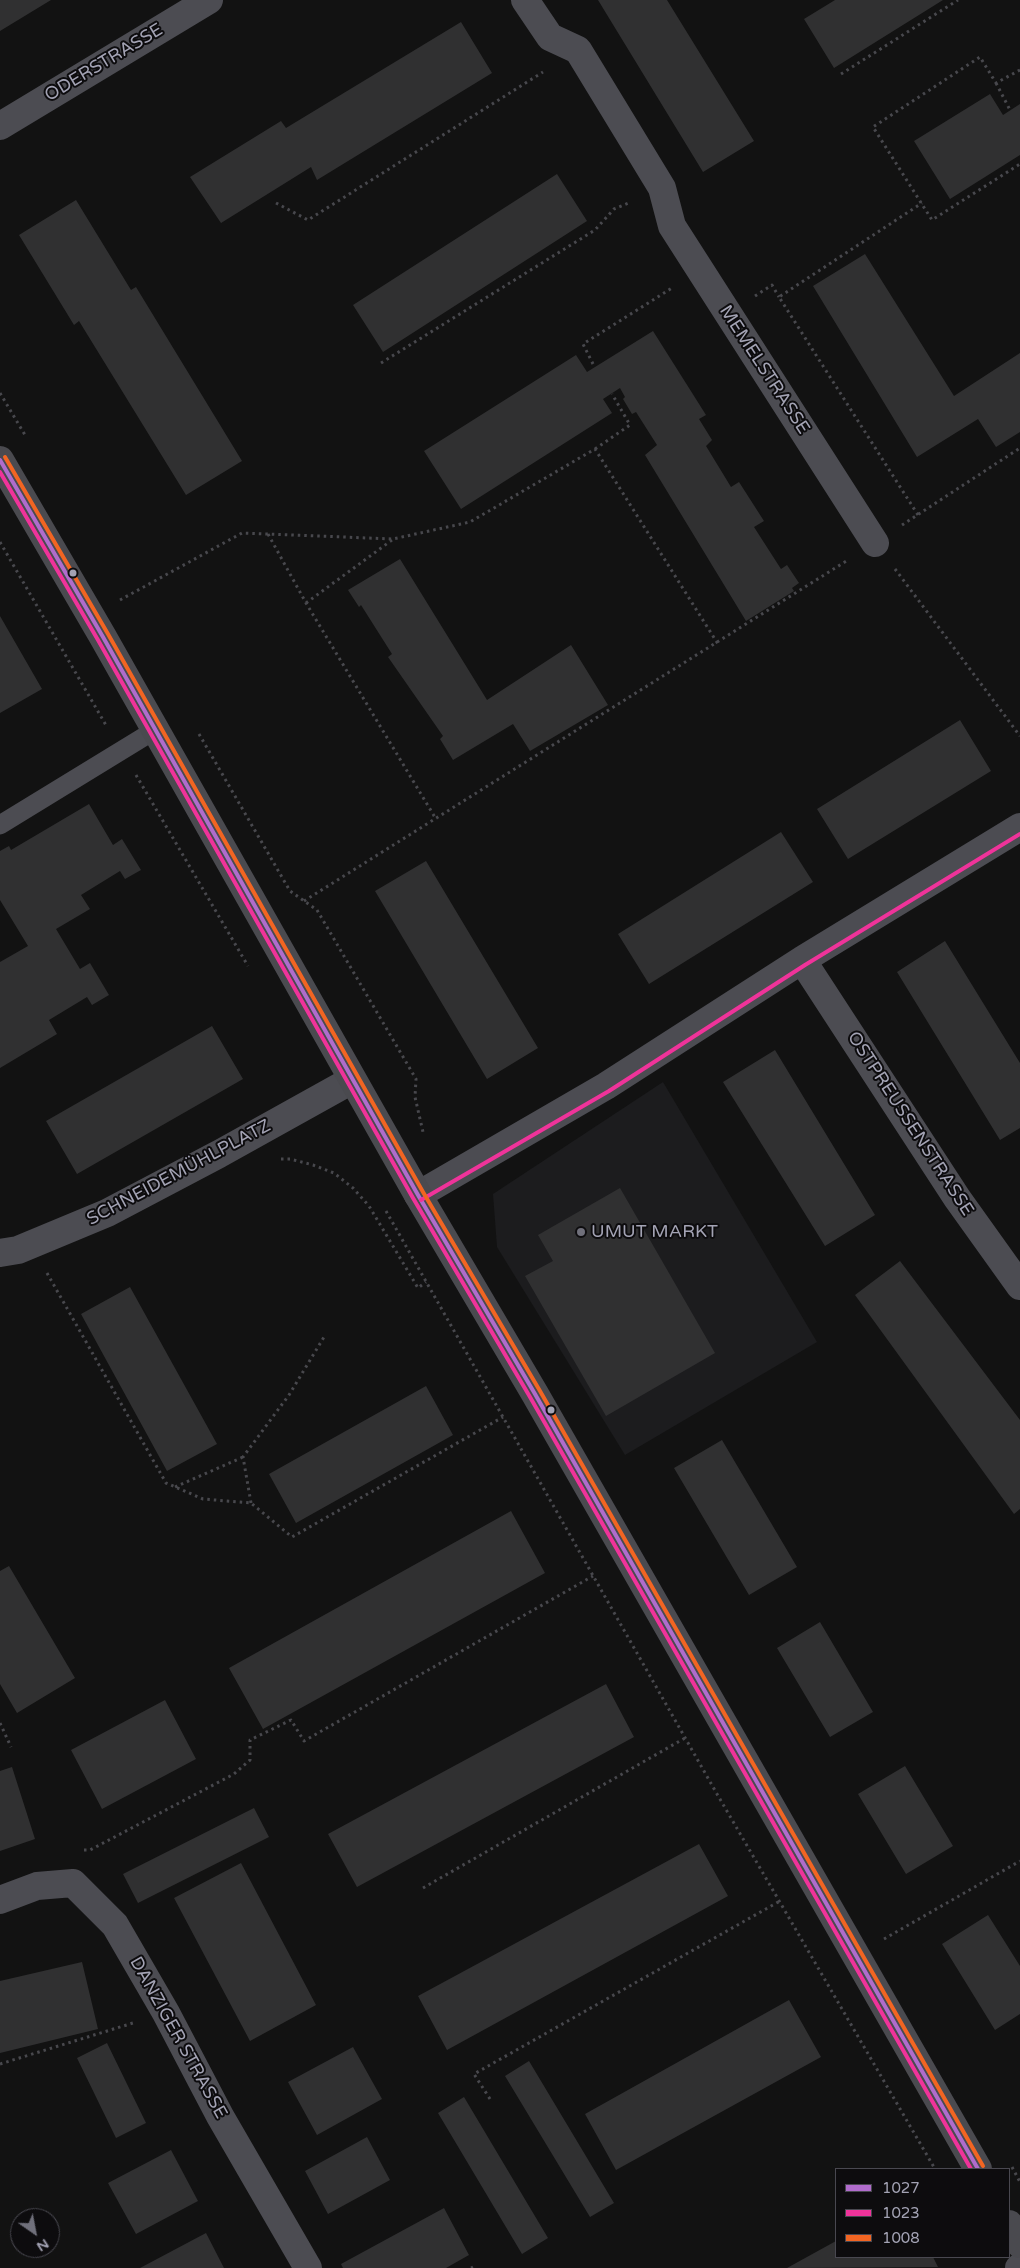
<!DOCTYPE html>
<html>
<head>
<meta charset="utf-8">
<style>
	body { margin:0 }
	#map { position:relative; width:1020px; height:2268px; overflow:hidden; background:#121212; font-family:"Varela Round",sans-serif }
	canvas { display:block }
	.legend { position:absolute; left:835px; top:2168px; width:175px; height:90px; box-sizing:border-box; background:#0d0c0e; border:1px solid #494850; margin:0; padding:6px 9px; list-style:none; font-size:15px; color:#a3a3b4 }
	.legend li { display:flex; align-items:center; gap:10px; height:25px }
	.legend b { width:25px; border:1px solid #494850 }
	.north { position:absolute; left:10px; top:2208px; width:50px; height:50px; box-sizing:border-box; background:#0d0c0e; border:1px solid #494850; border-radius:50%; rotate:147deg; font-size:14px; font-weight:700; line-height:20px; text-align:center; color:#a3a3b4 }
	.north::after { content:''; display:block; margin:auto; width:18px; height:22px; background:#70707b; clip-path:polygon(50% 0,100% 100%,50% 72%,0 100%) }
</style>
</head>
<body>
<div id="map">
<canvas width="1020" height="2268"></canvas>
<ul class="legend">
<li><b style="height:6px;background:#b06ccc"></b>1027</li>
<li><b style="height:6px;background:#ef339a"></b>1023</li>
<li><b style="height:6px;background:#f26522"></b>1008</li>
</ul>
<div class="north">N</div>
</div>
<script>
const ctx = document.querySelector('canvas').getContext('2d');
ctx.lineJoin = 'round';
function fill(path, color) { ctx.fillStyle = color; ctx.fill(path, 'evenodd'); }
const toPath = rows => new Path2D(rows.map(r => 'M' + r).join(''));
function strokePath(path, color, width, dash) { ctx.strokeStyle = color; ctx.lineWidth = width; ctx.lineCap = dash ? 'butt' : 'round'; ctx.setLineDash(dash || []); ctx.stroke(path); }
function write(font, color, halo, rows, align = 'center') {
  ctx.font = font + ' "Varela Round",sans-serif'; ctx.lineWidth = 4; ctx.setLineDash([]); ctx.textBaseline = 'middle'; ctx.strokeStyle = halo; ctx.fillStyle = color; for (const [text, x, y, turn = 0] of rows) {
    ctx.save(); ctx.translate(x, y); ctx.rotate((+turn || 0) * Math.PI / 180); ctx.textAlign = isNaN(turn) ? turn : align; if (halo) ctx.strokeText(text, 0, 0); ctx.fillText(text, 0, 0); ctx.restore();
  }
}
fill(toPath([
	[663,1082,817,1342,625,1455,497,1247,493,1194]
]), '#1c1c1e');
fill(toPath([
	[0,0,51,0,0,31],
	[598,0,667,0,754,141,703,172],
	[835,0,943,0,834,68,804,19],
	[461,22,492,73,317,180,311,167,221,223,190,177,281,121,286,128],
	[990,94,1003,115,1020,104,1020,155,950,199,914,141],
	[557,174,587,221,383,352,353,305],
	[76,200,131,290,136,287,242,461,186,495,79,321,74,325,19,235],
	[865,254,954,396,1020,353,1020,432,996,447,978,419,917,457,813,286],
	[653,331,706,415,699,419,712,440,706,446,731,487,739,482,764,521,754,527,781,569,787,565,799,583,792,588,794,591,746,621,645,455,657,445,636,412,632,414,623,399,625,397,620,388,603,399,612,413,461,509,424,451,576,355,587,372],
	[400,559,487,700,571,645,608,705,530,751,513,724,453,760,440,739,443,736,388,657,392,654,361,605,359,607,348,590],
	[0,616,42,689,0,713],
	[960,720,991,771,848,859,817,809],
	[89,804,113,845,122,839,141,870,125,879,120,871,81,895,90,909,56,929,80,969,90,963,109,995,92,1005,87,997,49,1020,57,1034,0,1068,0,962,28,946,0,900,0,851,9,846,11,850],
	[781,832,813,882,649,984,618,934],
	[426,861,538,1048,487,1079,375,891],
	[945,941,1020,1063,1020,1128,1000,1140,897,972],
	[212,1026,243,1079,77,1174,46,1121],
	[775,1050,875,1215,825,1246,723,1082],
	[620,1188,715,1353,606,1416,525,1276,553,1261,538,1235],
	[900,1261,1020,1420,1020,1509,1014,1514,855,1295],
	[130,1287,217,1444,167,1471,81,1314],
	[426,1386,453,1435,296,1523,269,1474],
	[722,1440,797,1567,749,1595,674,1468],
	[511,1511,545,1573,263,1729,229,1668],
	[9,1566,75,1678,17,1713,0,1684,0,1571],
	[820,1622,873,1712,830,1737,777,1648],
	[606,1684,634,1737,357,1887,328,1834],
	[165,1700,196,1759,102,1809,71,1750],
	[905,1766,953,1846,906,1874,858,1794],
	[12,1767,35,1839,0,1851,0,1771],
	[254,1808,269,1837,138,1903,123,1874],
	[699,1844,728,1896,447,2050,418,1996],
	[241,1863,316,2005,250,2041,174,1898],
	[988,1915,1020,1966,1020,2014,995,2030,942,1944],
	[82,1962,98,2029,0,2053,0,1981],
	[789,2000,821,2057,616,2170,585,2114],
	[107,2043,146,2123,116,2138,77,2058],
	[353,2047,382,2099,317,2135,288,2082],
	[529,2061,614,2203,590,2217,505,2076],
	[464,2097,548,2238,522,2254,438,2113],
	[367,2137,390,2180,328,2214,305,2171],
	[171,2150,198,2201,136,2234,108,2183],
	[444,2208,469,2255,446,2268,343,2268,341,2264],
	[206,2233,224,2268,140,2268],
	[836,2241,836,2257,933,2257,938,2267,787,2268]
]), '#303031');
strokePath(toPath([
	[1020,70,996,83,980,57,873,127,932,220,1020,164],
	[841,74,958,0],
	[996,83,1010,110],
	[276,203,308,220,543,72],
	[755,296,772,285,779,297],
	[381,363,595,230,614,209,631,202],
	[593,364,583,344,672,288],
	[0,393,25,435],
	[595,449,630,425,612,394],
	[918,515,779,297,922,203],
	[902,525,1020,448],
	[268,534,306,603,436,819],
	[0,542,107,727],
	[895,569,1020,736],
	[120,600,242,533,393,539,470,522,595,449,718,644],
	[306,603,392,540],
	[199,734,290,891,317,910,416,1079,415,1097,423,1132],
	[136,775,248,966],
	[304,901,848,560],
	[281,1159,290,1159,313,1165,334,1173,353,1188,369,1206,418,1288,426,1282],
	[386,1211,717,1794,935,2169],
	[47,1273,166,1483,203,1499,251,1503,292,1537,503,1417],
	[175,1487,243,1457],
	[251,1503,243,1457,289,1395,324,1337],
	[0,1723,11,1747],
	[84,1850,90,1850,234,1774,250,1760,250,1740,291,1720,304,1741,593,1576],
	[423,1888,685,1738],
	[884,1939,1020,1861],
	[0,2064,133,2023],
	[490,2099,474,2074,780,1901],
	[1012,2167,1020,2182],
	[471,2268,473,2267]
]), '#48484d', 3, [2.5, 4]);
strokePath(toPath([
	[0,825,155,730]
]), '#4c4c52', 19);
strokePath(toPath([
	[525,0,550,37,578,50,662,188,672,226,875,543],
	[0,126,209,0],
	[802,960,957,1198,1020,1286],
	[418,1195,606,1086,802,960,1020,827],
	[0,1253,18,1250,107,1213,219,1154,352,1080],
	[0,1900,37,1886,73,1883,115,1925,166,2013,220,2116,308,2268],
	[1019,2268,1020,2267]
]), '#4c4c52', 28);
strokePath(toPath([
	[0,460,103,637,418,1195,535,1394,978,2169],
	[1009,2224,1020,2244]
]), '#4a4a4f', 28);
strokePath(toPath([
	[0,460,103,637,418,1195,535,1394,978,2169]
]), '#b06ccc', 4);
strokePath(toPath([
	[0,472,98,640,413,1198,530,1397,971,2169],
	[421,1200,609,1091,805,965,1020,834]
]), '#ef339a', 4);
strokePath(toPath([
	[5,457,108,634,423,1192,540,1391,983,2166]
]), '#f26522', 4);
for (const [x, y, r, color] of [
	[73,573,4.5,"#a3a3b4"],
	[581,1232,5,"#70707b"],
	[551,1410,4.5,"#a3a3b4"]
]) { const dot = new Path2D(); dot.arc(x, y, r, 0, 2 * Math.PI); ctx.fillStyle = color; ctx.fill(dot); strokePath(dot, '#0d0c0e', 2); }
write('18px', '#a3a3b4', '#0d0c0e', [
	["ODERSTRASSE",104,63,-31],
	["MEMELSTRASSE",764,370,57],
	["OSTPREUSSENSTRASSE",910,1124,57],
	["SCHNEIDEMÜHLPLATZ",179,1173,-28],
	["DANZIGER STRASSE",178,2038,61]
]);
write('18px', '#a3a3b4', '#0d0c0e', [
	["UMUT MARKT",591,1232]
], 'left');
</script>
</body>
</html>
